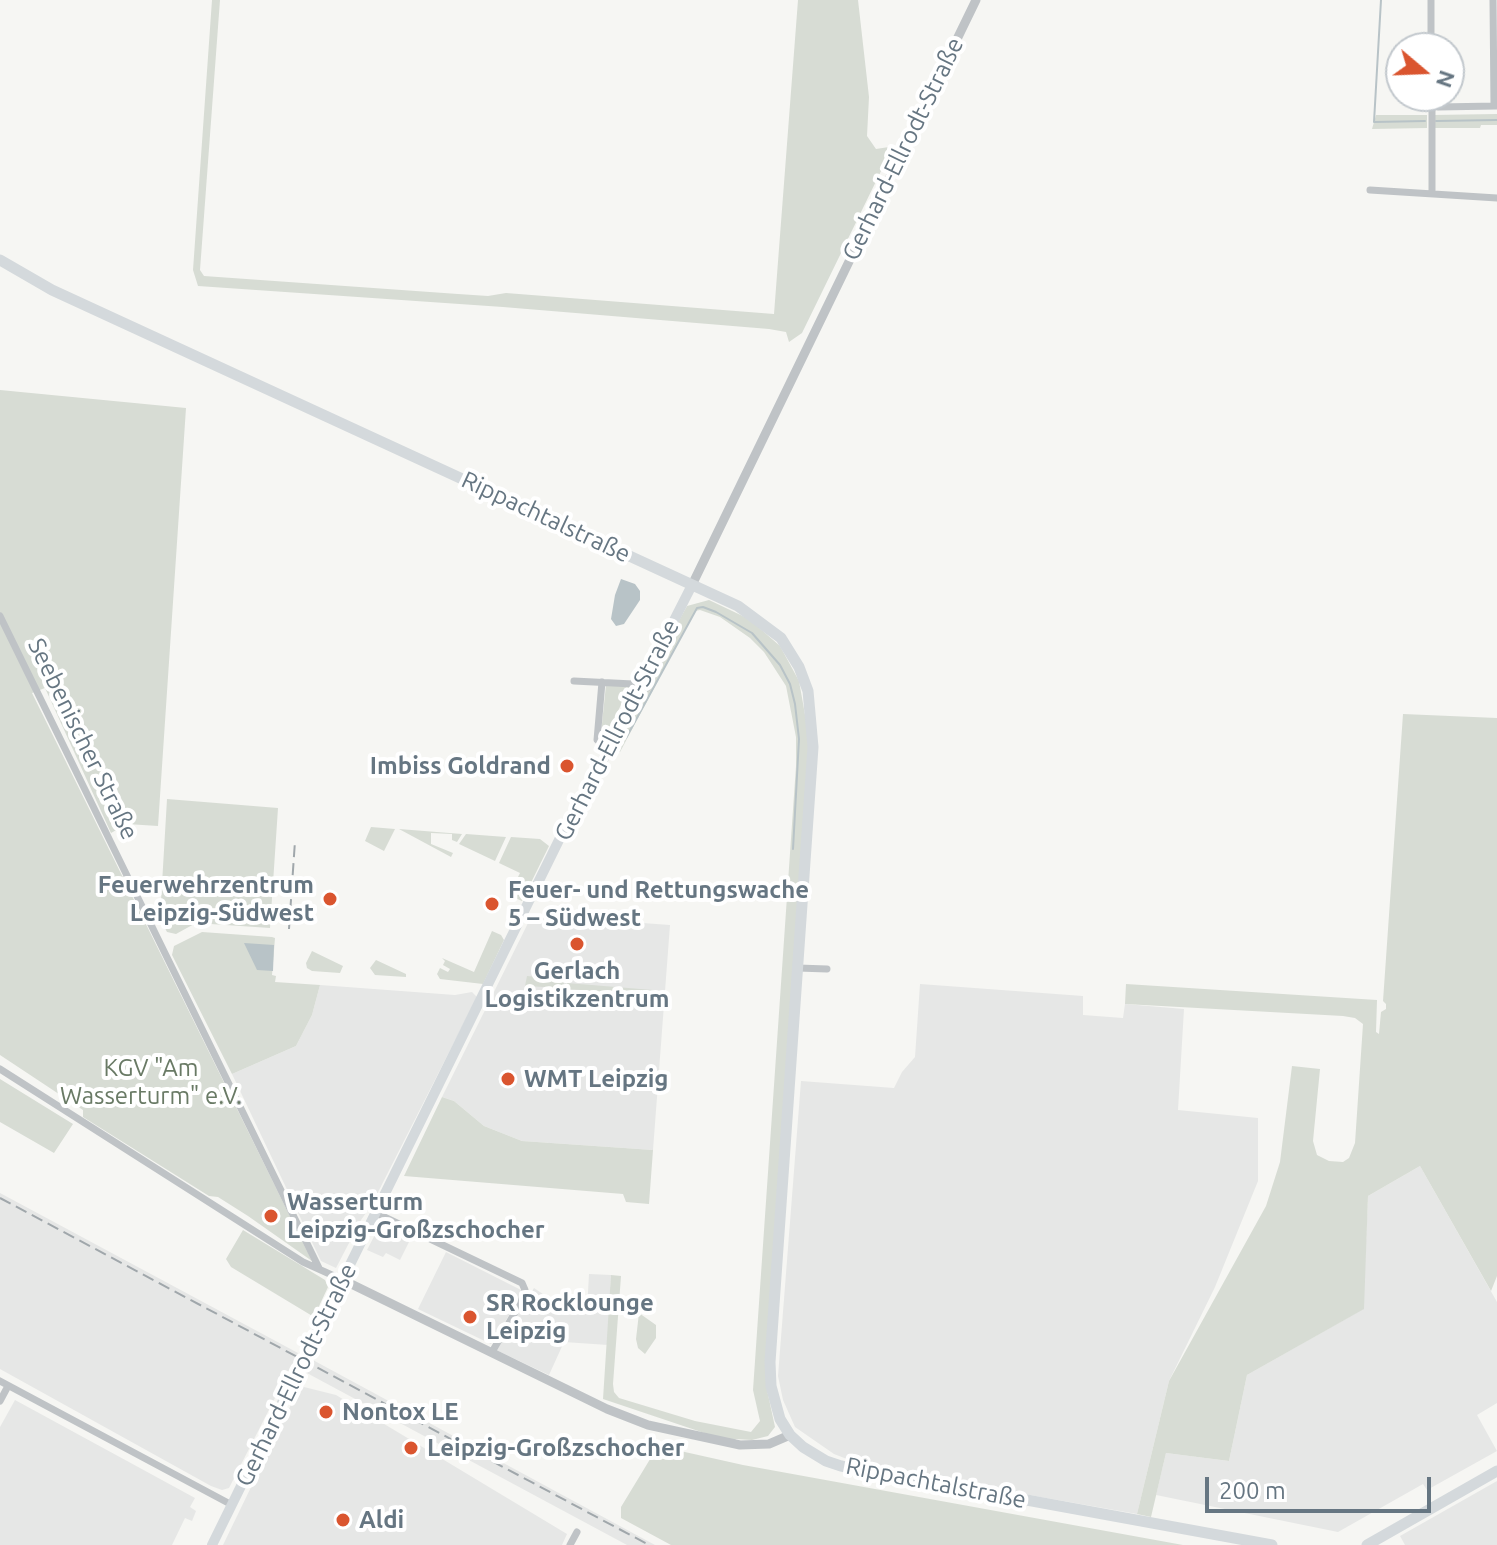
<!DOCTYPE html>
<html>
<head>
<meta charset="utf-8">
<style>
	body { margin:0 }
	#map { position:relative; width:1497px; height:1545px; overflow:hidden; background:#f6f6f3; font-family:Ubuntu,sans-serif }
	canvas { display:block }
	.north { position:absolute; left:1385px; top:32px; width:80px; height:80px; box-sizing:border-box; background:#fff; border:2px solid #c2c8cd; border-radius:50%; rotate:109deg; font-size:22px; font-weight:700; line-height:32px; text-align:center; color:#667682 }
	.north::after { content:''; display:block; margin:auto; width:28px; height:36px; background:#da552f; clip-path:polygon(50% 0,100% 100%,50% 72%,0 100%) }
	.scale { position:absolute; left:1205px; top:1477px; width:226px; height:36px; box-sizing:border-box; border:4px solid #667682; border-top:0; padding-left:10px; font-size:24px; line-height:28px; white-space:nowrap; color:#667682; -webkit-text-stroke:6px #fff; paint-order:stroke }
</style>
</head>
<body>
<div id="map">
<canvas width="1497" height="1545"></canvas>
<div class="north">N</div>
<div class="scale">200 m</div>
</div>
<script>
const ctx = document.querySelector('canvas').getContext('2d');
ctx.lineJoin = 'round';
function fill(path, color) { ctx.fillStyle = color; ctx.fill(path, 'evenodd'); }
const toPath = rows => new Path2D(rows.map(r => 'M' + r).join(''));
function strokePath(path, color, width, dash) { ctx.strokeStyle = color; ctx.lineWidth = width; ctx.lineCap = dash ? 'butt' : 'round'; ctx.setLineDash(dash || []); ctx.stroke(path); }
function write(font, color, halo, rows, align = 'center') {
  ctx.font = font + ' Ubuntu,sans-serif'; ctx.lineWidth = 8; ctx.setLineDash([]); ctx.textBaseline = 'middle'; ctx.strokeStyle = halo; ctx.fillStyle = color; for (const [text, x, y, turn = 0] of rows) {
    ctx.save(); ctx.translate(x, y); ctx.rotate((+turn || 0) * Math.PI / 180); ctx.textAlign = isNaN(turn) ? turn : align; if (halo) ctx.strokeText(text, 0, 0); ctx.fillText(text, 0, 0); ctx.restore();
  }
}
fill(toPath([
	[532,915,670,925,653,1150,522,1141,484,1126,454,1101,442,1097],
	[920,984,1083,996,1083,1015,1123,1018,1125,1004,1184,1009,1178,1110,1258,1118,1258,1181,1215,1287,1169,1381,1137,1514,865,1466,834,1454,795,1427,783,1400,778,1376,801,1081,894,1088,902,1072,915,1057],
	[320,985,455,995,472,992,477,997,371,1206,361,1220,336,1268,321,1261,232,1074,296,1046,312,1015],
	[1420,1166,1497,1302,1497,1403,1477,1415,1497,1451,1427,1490,1423,1484,1338,1532,1156,1495,1166,1453,1229,1461,1247,1375,1363,1309,1368,1196],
	[0,1193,298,1353,229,1488,222,1490,211,1486,0,1369],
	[382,1221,412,1236,400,1260,386,1253,383,1257,367,1250],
	[446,1252,521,1290,521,1296,491,1344,418,1309],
	[589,1274,611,1275,608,1345,564,1342,549,1375,496,1350,534,1288,565,1309,587,1310],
	[311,1359,655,1545,627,1545,305,1372],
	[300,1386,336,1395,567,1534,562,1545,223,1545],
	[15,1400,195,1498,190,1507,196,1511,192,1521,185,1518,172,1545,0,1545,0,1427],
	[1497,1481,1497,1545,1405,1545,1400,1536]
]), '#e6e7e6');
fill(toPath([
	[212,0,220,0,200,270,204,276,458,294,488,296,506,293,774,314,798,0,858,0,869,97,867,136,876,149,889,147,883,167,802,333,789,342,786,332,769,329,503,307,198,286,193,270],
	[1497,114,1497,125,1481,125,1480,128,1434,128,1433,115],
	[1376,115,1427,115,1427,128,1372,129],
	[0,390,186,408,158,826,127,824,111,833,45,688,32,693,312,1261,248,1216,218,1197,209,1196,83,1117,83,1110,0,1055],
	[709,600,749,619,780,646,799,681,809,737,766,1385,775,1427,768,1436,752,1440,735,1439,740,1445,603,1399,611,1275,621,1276,613,1384,614,1392,619,1398,695,1421,751,1432,760,1421,753,1390,796,766,796,737,786,686,764,652,750,638,720,617,700,610,695,611,620,752,613,750,649,675,687,606],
	[606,685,630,686,607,734,601,733],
	[1403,714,1497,718,1497,1276,1491,1291,1420,1166,1368,1196,1364,1309,1247,1375,1229,1461,1166,1453,1151,1517,1137,1514,1169,1381,1266,1206,1280,1162,1292,1066,1320,1069,1313,1141,1317,1155,1329,1161,1343,1162,1349,1158,1355,1143,1363,1024,1355,1018,1343,1016,1125,1004,1126,984,1377,1000,1376,1032,1379,1034,1381,1012,1386,1009,1386,1004,1383,1001],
	[167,799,278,808,270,928,196,923,176,934,167,932,160,918],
	[371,827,395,829,384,851,365,841],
	[399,829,462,834,457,842,452,840,452,834,431,833,431,844,453,853,451,857],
	[466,834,506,837,495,861,459,844],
	[511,837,540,839,549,846,522,901,509,895,520,873,499,863],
	[492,931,501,935,504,940,483,984,440,979,437,974,440,968,448,972,450,969,443,965,445,961,442,958,474,972],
	[202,932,272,937,275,938,272,975,276,976,275,982,320,985,312,1015,296,1046,232,1074,172,955,174,946],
	[312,951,343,966,340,973,312,971,307,968,306,963],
	[376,960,406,974,406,977,375,975,370,968],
	[527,976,560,979,564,983,563,988,525,986],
	[567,983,665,991,664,996,566,989],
	[0,1079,73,1124,54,1153,0,1122],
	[442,1097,454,1101,484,1126,522,1141,653,1150,649,1204,626,1202,623,1194,404,1176],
	[243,1230,325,1280,328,1287,314,1317,231,1267,226,1259],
	[639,1313,656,1325,656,1338,645,1354,638,1348,636,1339],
	[658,1446,743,1465,1183,1545,671,1545,621,1518,621,1507]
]), '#d7dcd4');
fill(toPath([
	[621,579,635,584,640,591,640,600,624,624,616,626,611,619,615,595],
	[244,943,274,945,273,971,257,970]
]), '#b8c3c7');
strokePath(toPath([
	[1381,0,1374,122,1425,121],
	[1436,121,1497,120],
	[626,738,697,608,703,607,716,612,752,633,780,665,790,684,795,704,799,739,793,849]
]), '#b8c3c7', 2);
strokePath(toPath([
	[1431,0,1431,48],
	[1493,0,1494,106],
	[1432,102,1438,107,1496,106],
	[1370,190,1497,198],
	[1432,194,1432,96],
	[0,616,319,1268],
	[574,681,633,684,647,688],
	[602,682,597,740,610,746],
	[798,968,827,969],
	[0,1069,303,1262,343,1280],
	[376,1213,522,1283,525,1290,521,1302,492,1352],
	[0,1381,232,1505],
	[0,1401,8,1386],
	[570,1545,577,1532]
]), '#bfc3c6', 7);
strokePath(toPath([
	[692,585,976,0],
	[343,1280,607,1409,648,1425,740,1445,769,1444,790,1435]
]), '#bfc3c6', 9);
strokePath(toPath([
	[212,1545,559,840,603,760,692,585]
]), '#d4d9dc', 10);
strokePath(toPath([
	[0,260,52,290,738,606,781,638,799,667,808,691,813,747,770,1362,771,1386,780,1419,790,1435,803,1447,826,1461,841,1466,1272,1545],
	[1367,1545,1497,1471]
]), '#d4d9dc', 11);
strokePath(toPath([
	[289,929,295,841],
	[0,1198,649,1545]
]), '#a0a7ab', 2, [12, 6]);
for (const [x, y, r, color] of [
	[567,766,8,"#da552f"],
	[330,899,8,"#da552f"],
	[492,904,8,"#da552f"],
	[577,944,8,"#da552f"],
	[508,1079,8,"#da552f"],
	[271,1216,8,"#da552f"],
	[470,1317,8,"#da552f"],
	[326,1412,8,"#da552f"],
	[411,1448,8,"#da552f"],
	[343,1520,8,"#da552f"]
]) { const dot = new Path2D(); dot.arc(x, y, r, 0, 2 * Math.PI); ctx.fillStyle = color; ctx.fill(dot); strokePath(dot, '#fff', 3); }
write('24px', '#667682', '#fff', [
	["Gerhard-Ellrodt-Straße",903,149,-64],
	["Rippachtalstraße",546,517,25],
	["Gerhard-Ellrodt-Straße",617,730,-63],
	["Seebenischer Straße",83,739,64],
	["Gerhard-Ellrodt-Straße",296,1375,-64],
	["Rippachtalstraße",936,1483,11]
]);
write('bold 24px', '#667682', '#fff', [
	["Imbiss Goldrand",551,766,"right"],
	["Feuerwehrzentrum",314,885,"right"],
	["Leipzig-Südwest",314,913,"right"],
	["Feuer- und Rettungswache",508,890],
	["5 – Südwest",508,918],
	["Gerlach",577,971,"center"],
	["Logistikzentrum",577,999,"center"],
	["WMT Leipzig",524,1079],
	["Wasserturm",287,1202],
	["Leipzig-Großzschocher",287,1230],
	["SR Rocklounge",486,1303],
	["Leipzig",486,1331],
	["Nontox LE",342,1412],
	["Leipzig-Großzschocher",427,1448],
	["Aldi",359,1520]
], 'left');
write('24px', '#697a65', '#fff', [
	["KGV \"Am",151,1068],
	["Wasserturm\" e.V.",151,1096]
]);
</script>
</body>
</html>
